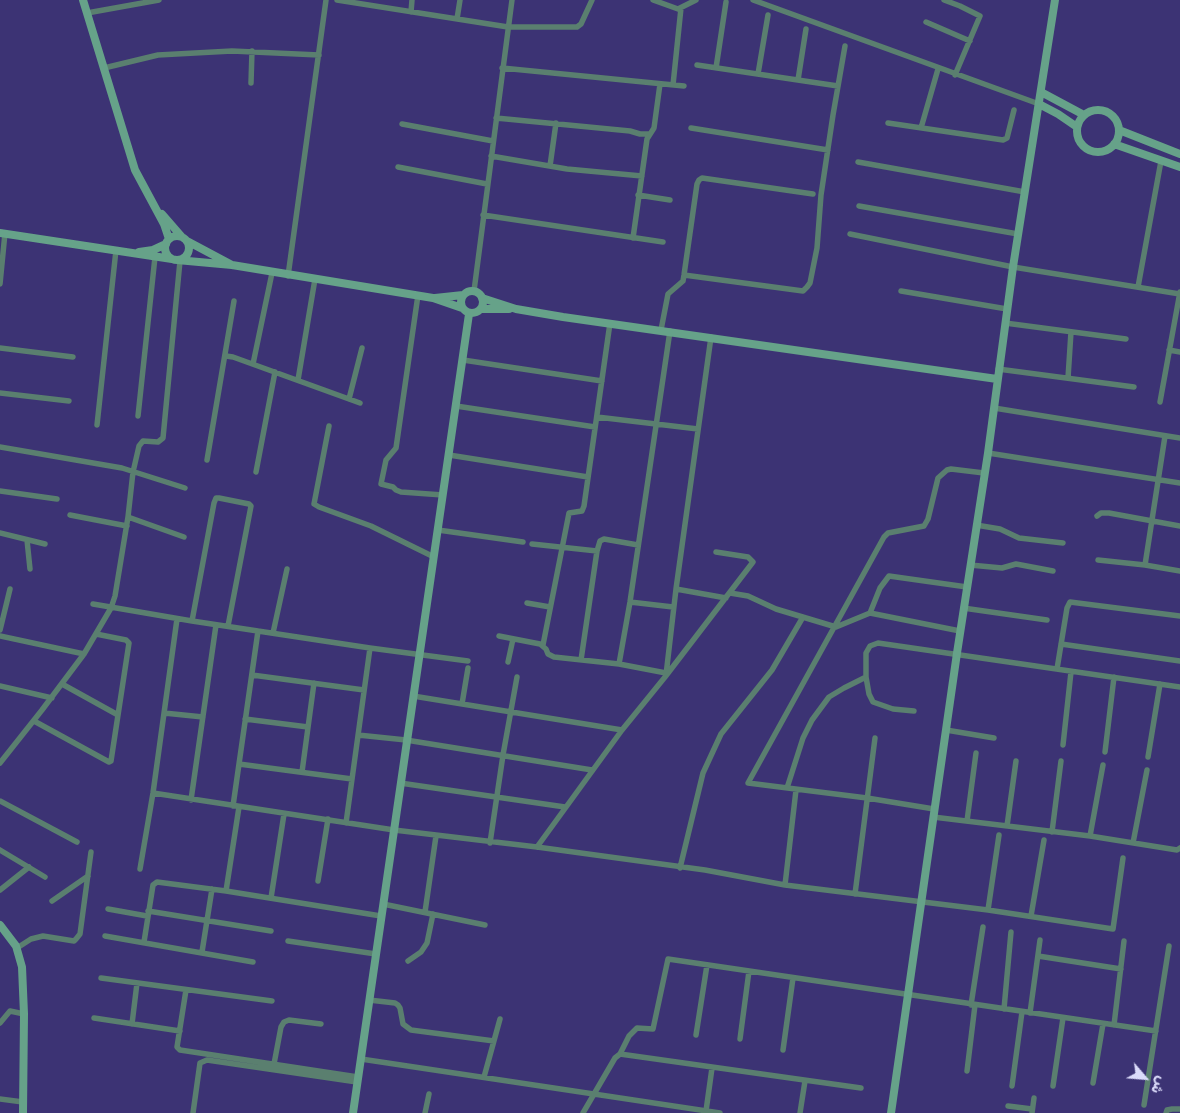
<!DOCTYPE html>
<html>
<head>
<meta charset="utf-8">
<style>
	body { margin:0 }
	#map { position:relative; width:1180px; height:1113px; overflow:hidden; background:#3c3374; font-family:Rubik,"Noto Naskh Arabic",sans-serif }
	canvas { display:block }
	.north { position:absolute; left:1120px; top:1053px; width:50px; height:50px; -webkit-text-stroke:4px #3c3374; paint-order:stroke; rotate:117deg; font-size:14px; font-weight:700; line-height:20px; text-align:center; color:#dbdbfa }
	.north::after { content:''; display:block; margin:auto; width:18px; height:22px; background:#dbdbfa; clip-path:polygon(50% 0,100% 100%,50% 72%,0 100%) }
</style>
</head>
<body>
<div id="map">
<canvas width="1180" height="1113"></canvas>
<div class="north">ش</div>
</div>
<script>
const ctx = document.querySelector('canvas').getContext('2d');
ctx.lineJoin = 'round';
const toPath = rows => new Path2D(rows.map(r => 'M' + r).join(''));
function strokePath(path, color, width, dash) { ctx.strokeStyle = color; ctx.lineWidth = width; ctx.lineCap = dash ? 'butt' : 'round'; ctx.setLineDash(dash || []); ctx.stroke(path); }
strokePath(toPath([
	[337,0,508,27,577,27,581,24,592,0],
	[653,0,678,9,696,0],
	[753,0,1039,104],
	[944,0,960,6,980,16,955,75],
	[411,12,412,0],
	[87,13,159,0],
	[457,19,460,0],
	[926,22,970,41],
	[697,65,838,86],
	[104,68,158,55,232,51,319,55],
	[502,68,684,86],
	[716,68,726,2],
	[758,74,768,15],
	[798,80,806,29],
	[251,83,252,51],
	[673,85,681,8],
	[496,118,630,131,640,134,650,134],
	[888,123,1003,140,1007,138,1014,110],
	[402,124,493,141],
	[691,128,828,150],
	[921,128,938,69],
	[491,156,567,169,642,176],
	[858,162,1025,192],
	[550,166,556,123],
	[398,167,487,184],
	[638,195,670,200],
	[859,206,1018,234],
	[483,215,663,242],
	[850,234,1013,267,1180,294],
	[633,238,647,139,654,128,660,84],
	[684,275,803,291,807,287,810,283,817,248,821,195,833,115,845,46],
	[288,276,326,0],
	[0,284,5,233],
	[1138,287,1161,161],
	[474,291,512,0],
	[901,291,1007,309],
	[418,295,396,448,386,460,381,484,393,487,396,490,401,492,443,495],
	[1005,323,1126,339],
	[661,330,668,294,683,281,684,275,697,184,699,180,702,178,813,194],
	[0,348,73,357],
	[1169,350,1180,352],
	[226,356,233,357,360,403],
	[463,360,602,381],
	[253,364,272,273],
	[998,369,1134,387],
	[1068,378,1071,332],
	[298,380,315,279],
	[0,393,69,401],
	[349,399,362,348],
	[1160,402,1180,292],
	[456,406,595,427],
	[994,408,1180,438],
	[138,416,155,257],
	[597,417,698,429],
	[97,425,116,250],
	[329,426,314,504,319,507,371,526,434,557],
	[1165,436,1145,565,1180,571],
	[0,447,122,468,185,488],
	[988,453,1180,483],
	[449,455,588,477],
	[207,460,234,301],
	[256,472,275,372],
	[0,491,57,499],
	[70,515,127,526],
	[1097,516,1101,513,1109,513,1180,526],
	[128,517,184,537],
	[976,525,1000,529,1019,538,1063,543],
	[438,530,523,542],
	[0,533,45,544],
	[27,540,30,569],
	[532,544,597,551],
	[1098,560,1145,565],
	[970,565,1002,568,1016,564,1053,571],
	[676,589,726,598],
	[730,593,748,596,776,609,836,627,870,613,960,631],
	[630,602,673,607],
	[527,603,550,607],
	[93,604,192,621,370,648,468,661],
	[963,608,1047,620],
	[870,613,880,588,889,576,967,587],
	[192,621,214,503,216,498,219,498,249,504,251,506,228,626],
	[0,630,10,589],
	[273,633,287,569],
	[0,636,84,654],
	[499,636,540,644,546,649,548,654,554,657,619,664,666,673],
	[1061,644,1180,661],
	[543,645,569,513,582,511,584,506,610,323],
	[581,660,597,551,600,541,604,539,638,545],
	[508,662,513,639],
	[619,664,630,602,670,331],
	[1057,669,1067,608,1070,602,1180,616],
	[252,675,364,690],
	[666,675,676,589,711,337],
	[62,684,118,715],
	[0,686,52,698],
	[413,696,622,730],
	[462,704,468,668],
	[914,711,893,709,873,702,869,694,866,677,866,653,870,646,878,643,1180,687],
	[164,713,203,717],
	[245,719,308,727],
	[34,721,109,762,111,761,129,643,126,640,96,634],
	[946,730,994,738],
	[358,735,406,740,592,770],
	[1063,745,1071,672],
	[1105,752,1114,677],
	[1148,757,1160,684],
	[0,763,42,710,84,654,111,608,115,596,128,517,133,472,139,446,143,441,158,442,163,438,180,261],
	[239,764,352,779],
	[302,772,314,683],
	[400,783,565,807],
	[787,788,803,738,812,720,829,697,844,688,866,677],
	[153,793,394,830,537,847,705,870,785,885,988,910,1113,929,1123,858],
	[191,800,216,625],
	[0,801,77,842],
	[233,806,258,631],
	[934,809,867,798,748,783,884,537,888,533,924,526,928,519,938,478,947,470,951,469,984,473],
	[933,817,1090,836,1177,850,1180,848],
	[967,821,976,753],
	[346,823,370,648],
	[1007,826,1016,761],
	[1052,832,1061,761],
	[1090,836,1103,765],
	[490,843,503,755,517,677],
	[1133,843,1147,770],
	[537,847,622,730,665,677,753,562,748,557,716,552],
	[0,850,45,877],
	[680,868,703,773,721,734,772,670,803,617],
	[140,869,153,793,177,619],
	[318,881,328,819],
	[785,885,796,790],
	[0,890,29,867],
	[226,891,239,807],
	[855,894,875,738],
	[271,898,284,814],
	[52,901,88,876],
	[383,904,485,925],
	[108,909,147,916],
	[988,910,999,835],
	[148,911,271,931],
	[425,912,436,836],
	[1031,916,1044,840],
	[105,936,253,962],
	[288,941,376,954],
	[144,942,153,885,157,882,226,891,381,916],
	[17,948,31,939,43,936,74,941,76,939,80,934,91,852],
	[202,952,212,889],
	[1038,956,1121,969],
	[408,961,421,952,427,943,433,914],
	[101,978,272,1001],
	[186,990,177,1047,180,1050,358,1077],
	[369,1000,395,1003,398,1005,400,1008,403,1024,411,1030,494,1041],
	[971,1005,983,927],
	[1004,1009,1011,932],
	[1030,1013,1040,940],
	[94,1018,180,1031],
	[0,1023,10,1011,24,1014],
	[132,1024,137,983],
	[1114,1025,1124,941],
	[696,1035,707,965],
	[740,1039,749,971],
	[783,1050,793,978],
	[620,1054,861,1088],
	[361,1059,720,1113],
	[274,1064,281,1027,284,1022,289,1020,321,1024],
	[967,1071,975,1005],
	[484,1077,500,1019],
	[1093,1083,1103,1024],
	[1012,1086,1022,1012],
	[1053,1086,1063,1018],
	[0,1099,23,1102],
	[1144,1105,1169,946],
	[1008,1106,1032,1109],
	[706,1111,712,1068],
	[193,1113,200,1063,207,1060,357,1082],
	[425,1113,429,1094],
	[583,1113,615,1058,620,1054,629,1036,637,1028,653,1029,668,959,1156,1031],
	[800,1113,805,1081],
	[1032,1113,1034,1098],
	[1166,1113,1167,1110,1172,1109,1180,1109]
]), '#5a7f6f', 5.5);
strokePath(toPath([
	[83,0,135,170,164,224,169,239],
	[1041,92,1084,115],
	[1039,104,1058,114,1077,127],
	'1077 131a21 21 0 1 1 42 0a21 21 0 1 1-42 0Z',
	[1119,130,1180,154],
	[1114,144,1180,167],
	[162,214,182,237],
	[0,233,172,259],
	'165 248a12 12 0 1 1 24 0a12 12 0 1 1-24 0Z',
	[187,241,232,265],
	[139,252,153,250,166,244],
	[177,260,232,265,433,298,462,308],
	'461 302a11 11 0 1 1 22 0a11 11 0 1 1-22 0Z',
	[435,298,463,295],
	[482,298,516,309,563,317,997,379],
	[481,309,509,309],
	[0,925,16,946,22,967,24,1014,23,1113],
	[353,1113,469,314],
	[891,1113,957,653,988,453,1013,267,1055,0]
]), '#66a289', 8);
</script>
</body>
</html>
